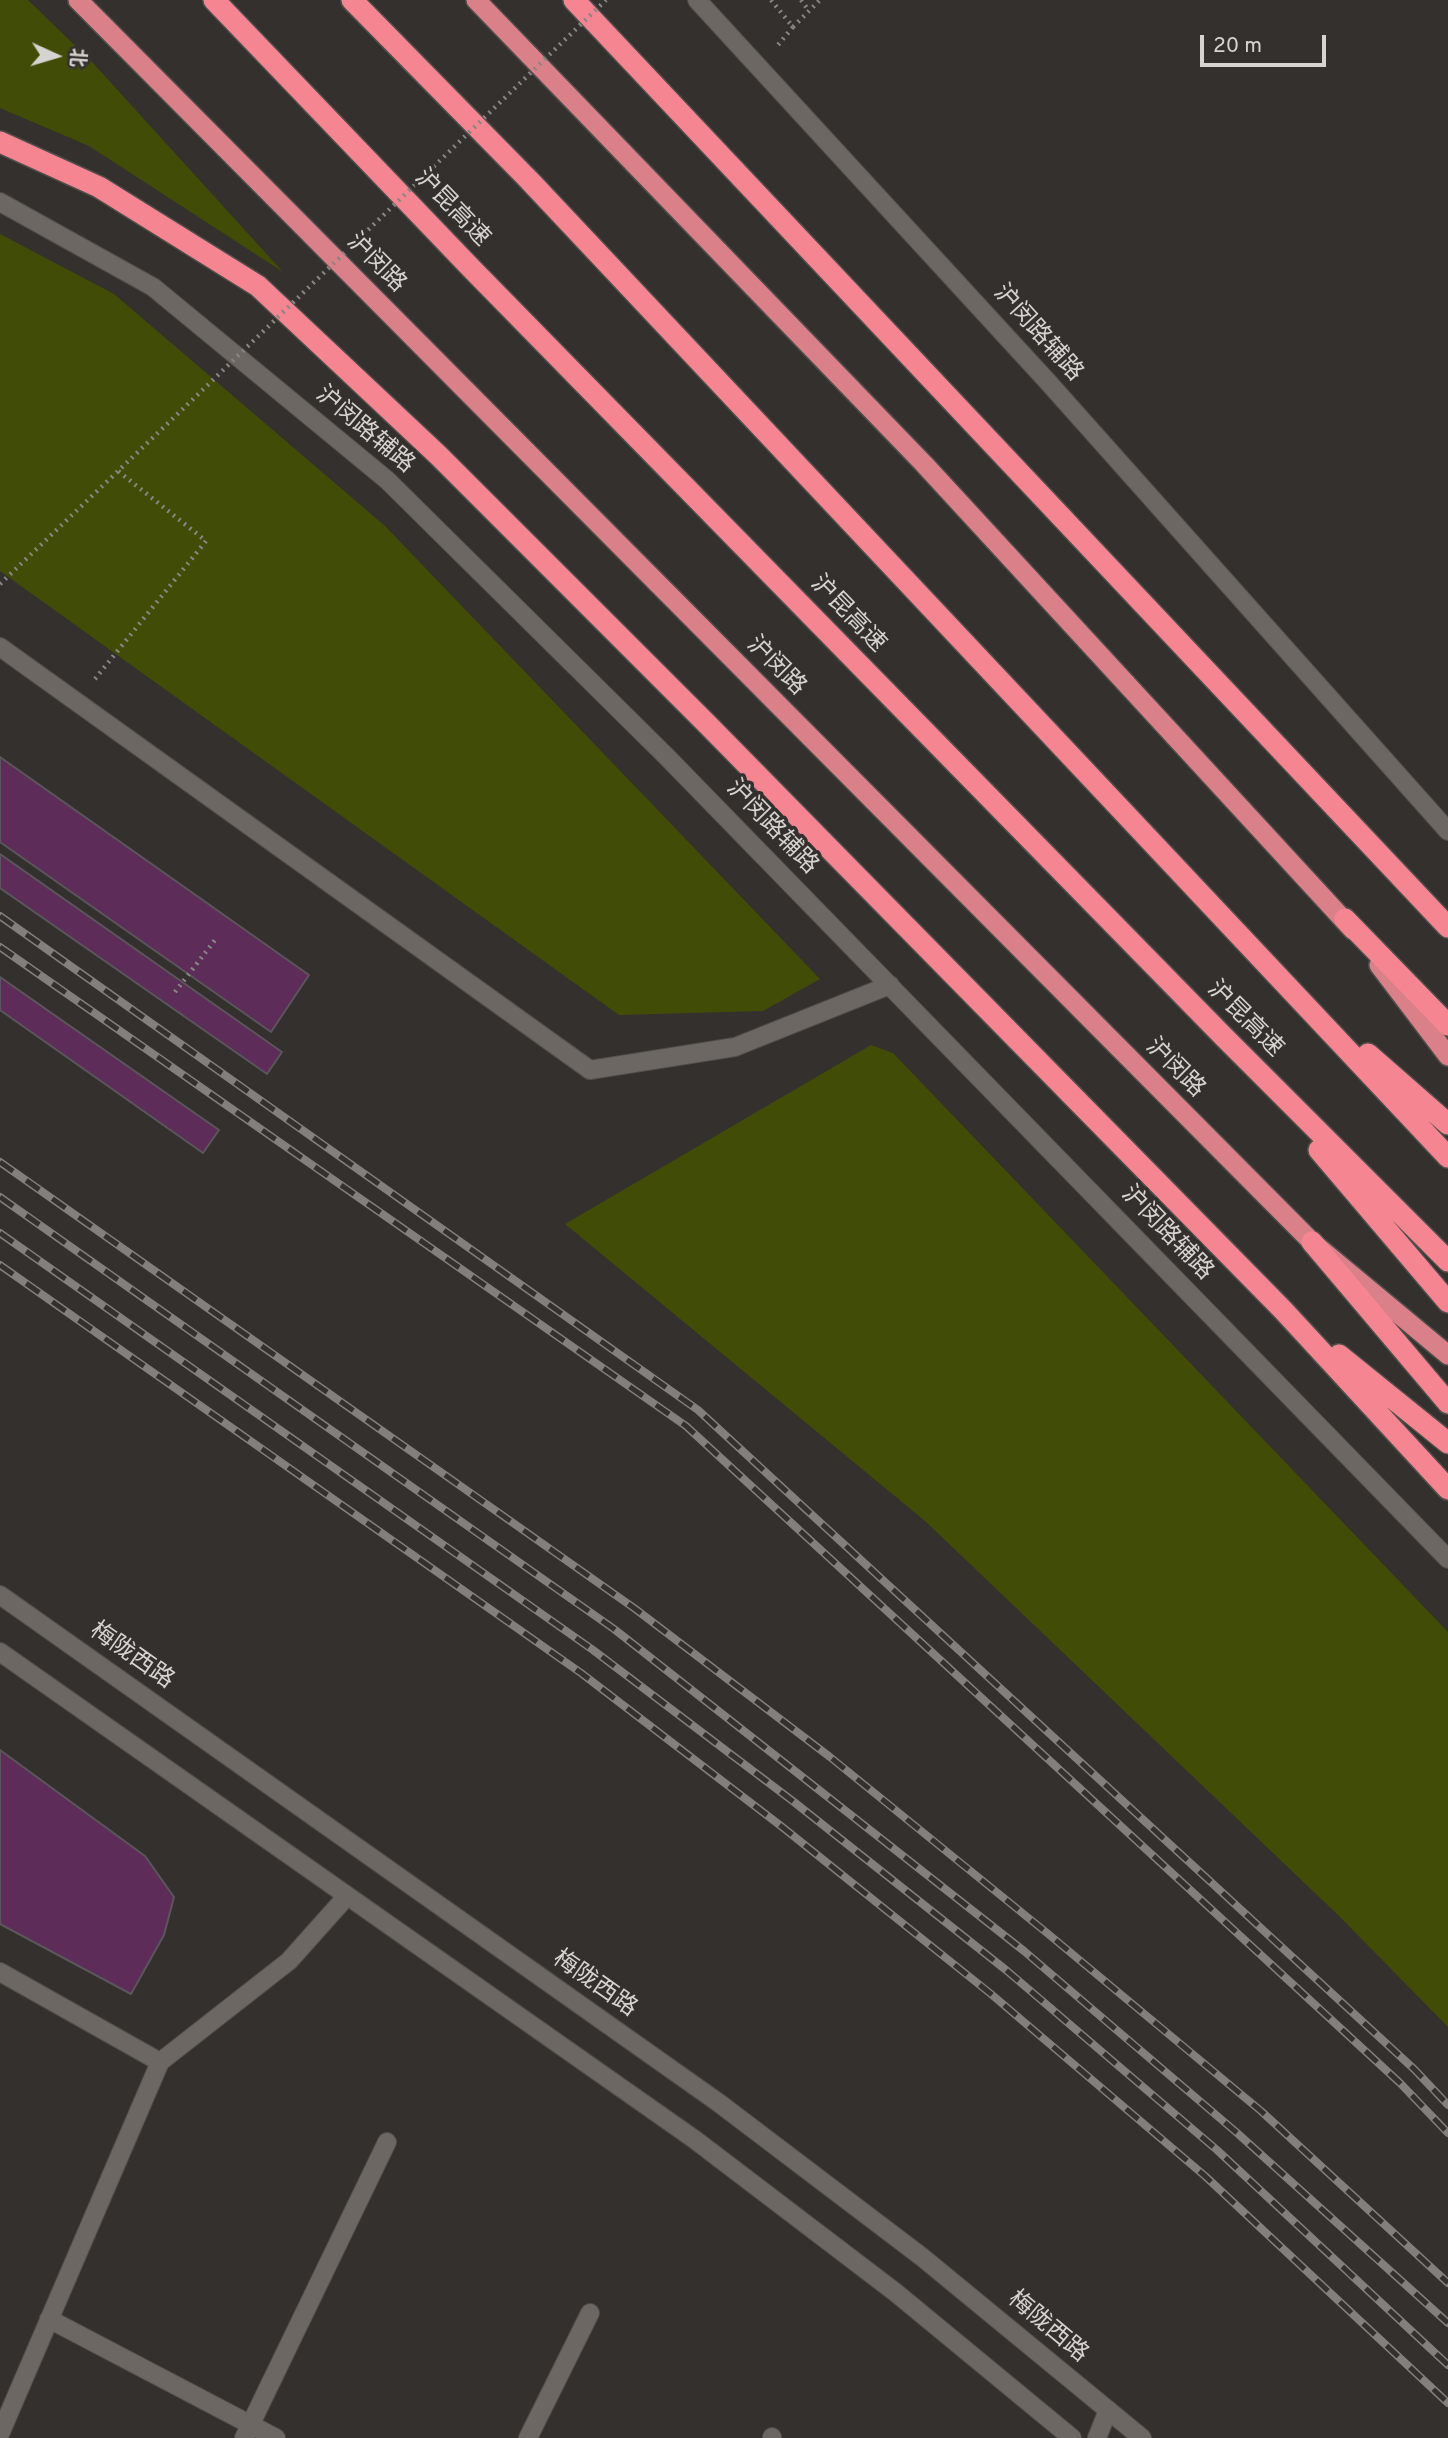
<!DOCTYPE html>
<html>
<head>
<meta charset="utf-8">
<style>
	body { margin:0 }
	#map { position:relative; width:1448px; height:2438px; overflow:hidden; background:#34302d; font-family:Overpass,"Noto Sans SC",sans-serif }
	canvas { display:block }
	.north { position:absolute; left:21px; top:21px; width:70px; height:70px; -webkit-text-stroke:5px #34302d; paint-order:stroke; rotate:94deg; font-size:19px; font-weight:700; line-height:28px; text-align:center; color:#d6d4d1 }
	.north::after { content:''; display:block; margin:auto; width:24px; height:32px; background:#d6d4d1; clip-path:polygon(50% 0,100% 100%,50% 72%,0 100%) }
	.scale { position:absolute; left:1200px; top:35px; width:126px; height:32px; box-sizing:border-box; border:4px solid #d6d4d1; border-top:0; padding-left:9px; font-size:21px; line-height:24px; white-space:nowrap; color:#d6d4d1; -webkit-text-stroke:5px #34302d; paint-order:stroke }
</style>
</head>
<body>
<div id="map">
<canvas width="1448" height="2438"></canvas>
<div class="north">北</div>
<div class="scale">20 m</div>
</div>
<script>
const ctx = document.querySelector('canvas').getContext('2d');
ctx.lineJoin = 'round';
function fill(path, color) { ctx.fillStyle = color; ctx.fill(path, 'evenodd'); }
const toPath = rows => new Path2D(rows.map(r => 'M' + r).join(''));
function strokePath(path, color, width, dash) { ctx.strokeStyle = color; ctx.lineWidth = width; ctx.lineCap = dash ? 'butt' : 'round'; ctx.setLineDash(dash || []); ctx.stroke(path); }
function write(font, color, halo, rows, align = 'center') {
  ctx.font = font + ' Overpass,"Noto Sans SC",sans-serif'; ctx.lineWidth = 7; ctx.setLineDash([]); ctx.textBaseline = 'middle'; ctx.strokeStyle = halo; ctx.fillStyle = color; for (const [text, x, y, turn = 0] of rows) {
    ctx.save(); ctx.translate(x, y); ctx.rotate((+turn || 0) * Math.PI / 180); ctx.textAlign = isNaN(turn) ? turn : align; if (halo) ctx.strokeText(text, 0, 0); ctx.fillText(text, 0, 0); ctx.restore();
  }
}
fill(toPath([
	[0,0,28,0,93,63,283,272,89,146,0,108],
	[0,234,114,294,385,526,820,979,763,1011,619,1015,0,571],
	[871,1045,893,1053,1448,1632,1448,2027,1338,1915,925,1521,565,1224]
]), '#414c07');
const building = toPath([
	[0,757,309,975,271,1032,0,842,0,757],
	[0,854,282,1052,267,1074,0,888,0,854],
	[0,977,219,1130,203,1153,0,1010,0,977],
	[0,1750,145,1856,174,1897,164,1935,131,1994,0,1924,0,1750]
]);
fill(building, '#5d2c59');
strokePath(building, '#5a565a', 2);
const minor = toPath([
	[697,0,1048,382,1448,831],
	[0,202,153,287,387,480,666,756,1448,1559],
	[0,647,590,1070,735,1047,890,985],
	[0,1972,160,2062],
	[49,2319,276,2438],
	[1108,2410,1142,2438],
	[0,2434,160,2062,289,1961,347,1896],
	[244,2438,387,2142],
	[528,2438,590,2313],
	[772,2438,772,2437]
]);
const tertiary = toPath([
	[0,1595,719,2103,922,2257,1108,2410,1097,2438],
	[0,1652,694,2139,895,2292,1072,2438]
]);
const trunk = toPath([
	[78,0,1312,1242,1448,1355],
	[476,0,924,464,1353,930],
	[1379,965,1448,1056]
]);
const motorway = toPath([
	[214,0,470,267,1223,1036,1448,1261],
	[352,0,529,180,1448,1157],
	[574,0,1448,927],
	[0,142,99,187,258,286,438,455,709,726,1283,1310,1448,1489],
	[1345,919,1448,1025],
	[1368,1054,1448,1124],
	[1319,1150,1448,1302],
	[1312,1242,1448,1403],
	[1339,1355,1448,1443]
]);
strokePath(minor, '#504d4a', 20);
strokePath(tertiary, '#504d4a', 20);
strokePath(trunk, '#504d4a', 22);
strokePath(motorway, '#504d4a', 24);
strokePath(toPath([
	[771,0,793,27,778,45],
	[801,0,809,11],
	[793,27,820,0],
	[0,584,187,405],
	[95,679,206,541,118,471],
	[175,992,215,940]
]), '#888582', 4.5, [2, 5]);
strokePath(minor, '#6c6763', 18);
strokePath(tertiary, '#6c6763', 18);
strokePath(trunk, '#da8088', 19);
strokePath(motorway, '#f58691', 21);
const rail = toPath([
	[0,916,698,1410,1414,2069,1448,2105],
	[0,947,686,1426,1400,2083,1448,2133],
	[0,1162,634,1608,830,1757,1047,1933,1261,2111,1448,2283],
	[0,1197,614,1629,1024,1951,1236,2132,1448,2323],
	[0,1233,593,1650,794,1802,1006,1970,1217,2150,1448,2365],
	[0,1265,581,1673,781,1826,991,1994,1205,2176,1448,2403]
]);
strokePath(rail, '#827f7c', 8);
strokePath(rail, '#34302d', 5, [16]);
strokePath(toPath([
	[187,405,606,0]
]), '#888582', 4.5, [2, 5]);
write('24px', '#d6d4d1', '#34302d', [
	["沪昆高速",451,209,46],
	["沪闵路",375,264,45],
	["沪闵路辅路",1037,334,48],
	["沪闵路辅路",364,431,40],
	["沪昆高速",847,615,46],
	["沪闵路",775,667,45],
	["沪闵路辅路",771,828,46],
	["沪昆高速",1244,1020,45],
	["沪闵路",1174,1069,45],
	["沪闵路辅路",1166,1234,46],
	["梅陇西路",131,1657,35],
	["梅陇西路",594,1985,35],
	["梅陇西路",1047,2328,40]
]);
</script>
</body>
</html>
